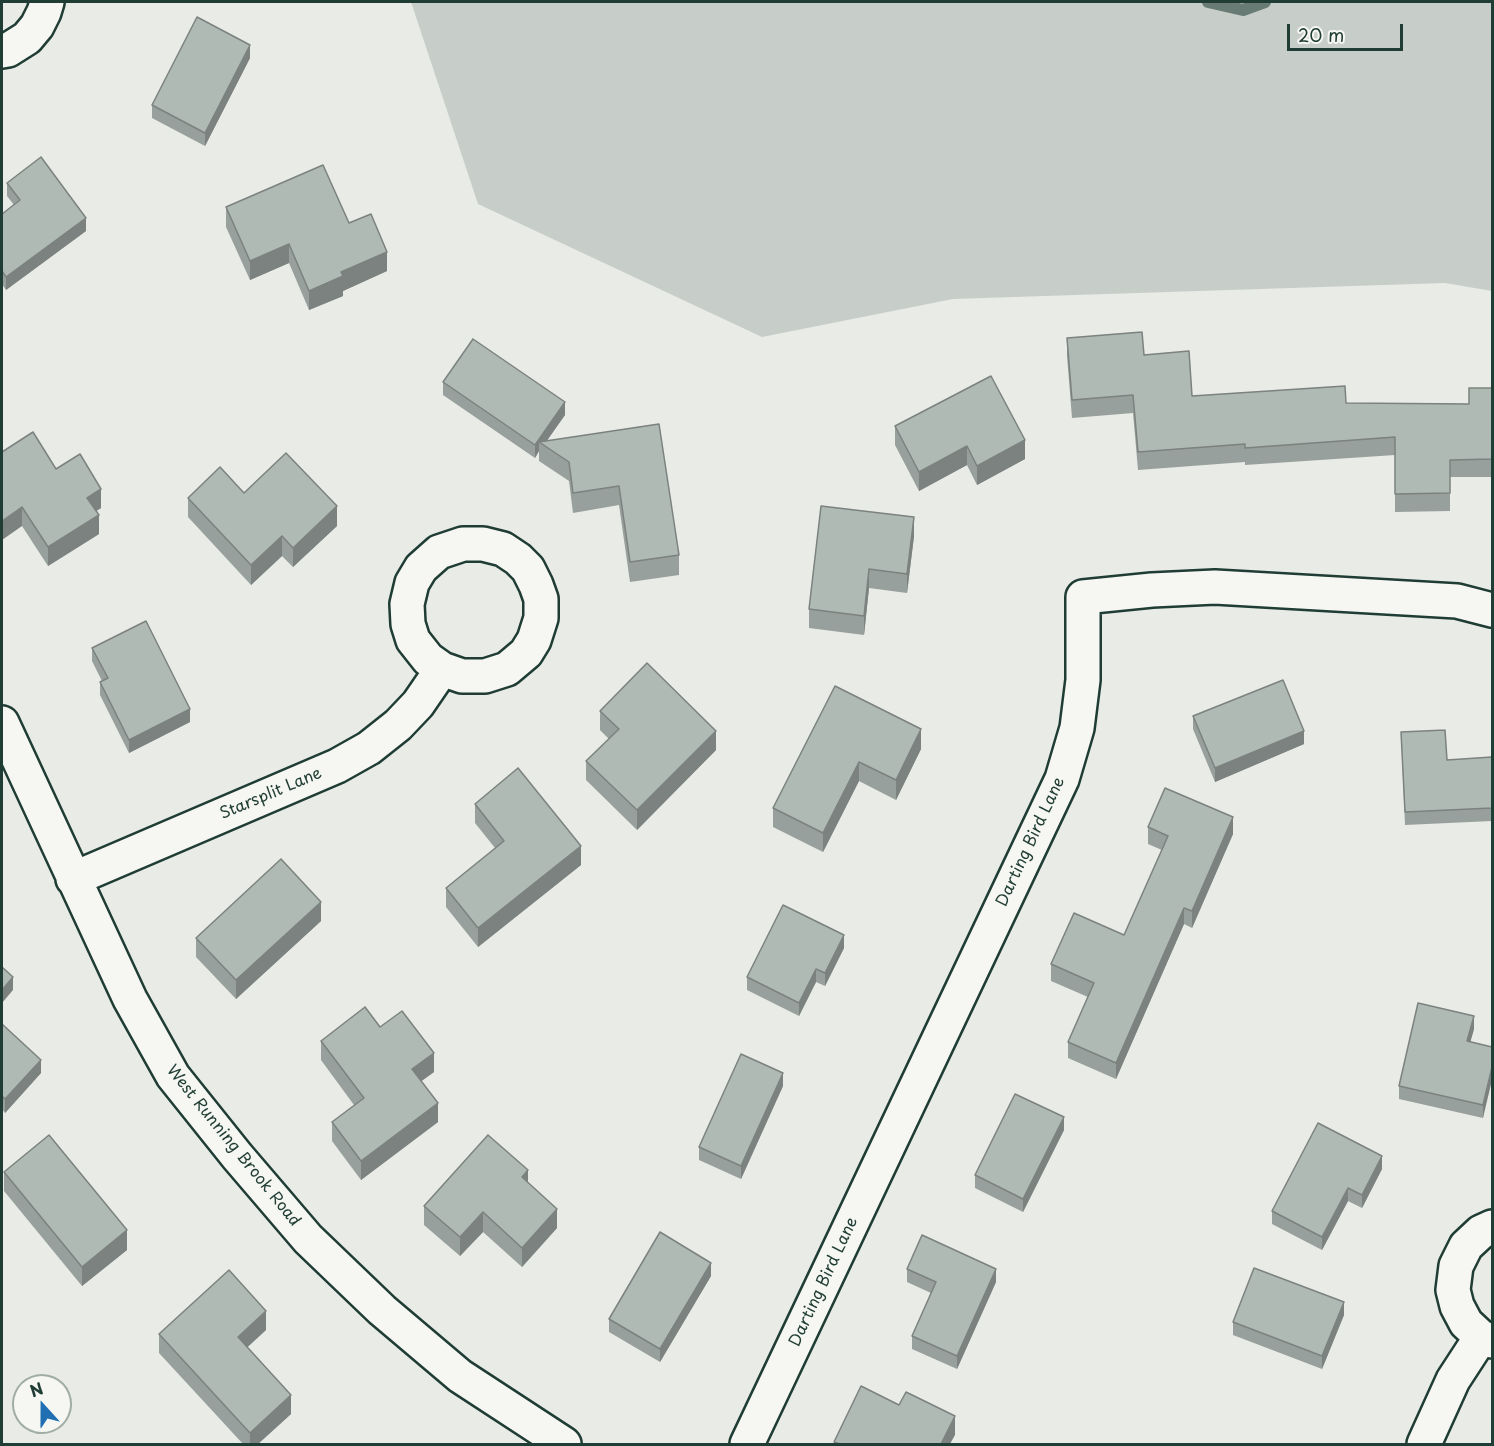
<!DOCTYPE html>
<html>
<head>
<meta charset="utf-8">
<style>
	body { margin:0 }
	#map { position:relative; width:1494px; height:1446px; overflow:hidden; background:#e9ebe7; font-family:"Playpen Sans",sans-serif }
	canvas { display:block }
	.frame { position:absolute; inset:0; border:3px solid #1f3d34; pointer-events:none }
	.north { position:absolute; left:12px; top:1374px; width:60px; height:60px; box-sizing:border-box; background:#f6f6f2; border:2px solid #a0aca6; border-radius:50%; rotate:339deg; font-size:16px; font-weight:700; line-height:24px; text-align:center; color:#1f3d34 }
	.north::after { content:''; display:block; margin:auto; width:21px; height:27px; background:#1f6fb2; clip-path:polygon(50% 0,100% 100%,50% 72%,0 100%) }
	.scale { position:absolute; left:1287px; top:24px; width:116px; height:27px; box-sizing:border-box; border:3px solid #1f3d34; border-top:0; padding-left:8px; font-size:18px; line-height:21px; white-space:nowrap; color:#1f3d34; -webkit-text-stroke:4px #f6f6f2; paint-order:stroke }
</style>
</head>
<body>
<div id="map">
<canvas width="1494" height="1446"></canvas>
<div class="frame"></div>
<div class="north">N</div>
<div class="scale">20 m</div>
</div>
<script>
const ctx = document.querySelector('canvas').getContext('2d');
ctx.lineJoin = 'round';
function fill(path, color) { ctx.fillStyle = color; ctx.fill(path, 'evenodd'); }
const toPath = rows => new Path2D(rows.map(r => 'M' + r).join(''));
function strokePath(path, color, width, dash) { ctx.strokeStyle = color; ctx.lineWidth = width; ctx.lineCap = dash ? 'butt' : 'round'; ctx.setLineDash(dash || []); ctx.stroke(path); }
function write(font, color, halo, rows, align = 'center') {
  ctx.font = font + ' "Playpen Sans",sans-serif'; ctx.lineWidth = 4.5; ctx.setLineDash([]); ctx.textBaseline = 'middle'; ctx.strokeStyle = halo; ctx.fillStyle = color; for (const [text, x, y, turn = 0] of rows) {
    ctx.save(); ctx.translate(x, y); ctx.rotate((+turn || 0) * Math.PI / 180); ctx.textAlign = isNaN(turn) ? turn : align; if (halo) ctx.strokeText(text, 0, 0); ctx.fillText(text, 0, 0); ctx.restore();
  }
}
fill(toPath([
	[411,2,1492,2,1492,291,1445,283,953,299,762,337,478,204]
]), '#c7cec9');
strokePath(toPath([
	[1208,2,1243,10,1265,2]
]), '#687c75', 12);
const minor = toPath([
	[2,51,8,50,27,38,37,26,44,12,47,2],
	[2,723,130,999,173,1076,237,1156,308,1239,382,1310,460,1376,564,1444],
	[73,879,337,766,369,748,398,725,418,704,442,669,462,676,485,676,507,669,526,653,534,640,541,618,541,599,536,585,528,569,518,559,503,549,483,544,463,544,439,552,421,568,412,583,407,604,408,624,413,640,428,659,442,669],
	[1492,1227,1481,1232,1466,1246,1456,1266,1453,1290,1457,1306,1466,1323,1481,1337,1492,1341],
	[747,1444,1062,779,1077,728,1083,680,1083,597,1152,590,1215,587,1457,601,1492,610],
	[1424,1444,1453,1380,1481,1337]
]);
strokePath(minor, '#1f3d34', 38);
strokePath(minor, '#f6f6f2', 33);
fill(toPath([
	[250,58,205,146,152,118,152,105],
	[7,183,86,231,6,290,2,284,2,214,14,205,7,196],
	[226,207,349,223,387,271,343,291,343,296,309,310,289,263,250,280,226,227],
	[1067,338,1144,355,1192,396,1346,403,1469,404,1492,388,1492,477,1450,477,1450,511,1395,512,1395,455,1245,465,1245,462,1138,470,1133,413,1072,418,1067,356],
	[443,382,565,415,546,441,659,424,679,555,679,575,630,582,619,505,573,513,569,481,539,461,539,451,535,458,443,395],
	[895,426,1025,459,977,485,967,465,919,491,895,445],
	[2,452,101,508,96,511,99,534,48,566,22,526],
	[244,493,337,526,293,567,282,556,251,585,188,517,188,498],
	[914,536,907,593,869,588,864,635,809,628,809,609],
	[92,648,190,722,129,753,100,695,100,682,102,681,92,661],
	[835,686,921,749,896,800,859,781,823,852,773,827,773,808],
	[600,711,716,750,637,830,586,780,586,761,609,739,600,730],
	[1193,716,1304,744,1215,782,1193,729],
	[1401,732,1447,760,1492,757,1492,821,1405,825],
	[475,804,581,865,478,947,446,907,446,888,495,848,475,823],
	[1148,827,1233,834,1192,928,1184,924,1116,1079,1068,1058,1068,1042,1088,997,1051,981,1051,964,1124,935,1162,850,1148,844],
	[321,921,236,999,196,957,196,938],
	[844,948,825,986,816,982,799,1016,747,990,747,977],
	[2,1024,41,1073,5,1113,2,1109],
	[380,1027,434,1072,421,1081,438,1122,361,1180,332,1141,332,1122,354,1105,321,1060,321,1041],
	[1474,1029,1470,1042,1492,1047,1483,1118,1399,1099,1399,1086],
	[783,1086,741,1179,699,1160,699,1147],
	[1064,1130,1023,1212,975,1188,975,1175],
	[1382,1169,1362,1208,1348,1201,1322,1250,1272,1224,1272,1211],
	[4,1172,127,1250,82,1286,4,1191],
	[528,1183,557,1228,522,1267,483,1232,460,1256,424,1225,424,1206],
	[907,1269,996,1282,957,1369,912,1349,912,1336,931,1293,907,1282],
	[711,1276,660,1362,609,1332,609,1319],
	[1344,1315,1322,1369,1233,1335,1233,1322],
	[266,1330,247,1347,291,1414,258,1444,243,1444,159,1353,159,1334]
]), '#97a09c');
fill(toPath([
	[250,45,250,58,205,146,205,133],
	[86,218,86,231,6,290,6,277],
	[289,244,289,263,250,280,250,261],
	[387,252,387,271,343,291,343,296,309,310,309,291,341,272],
	[565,402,565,415,544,445,539,442,539,451,535,458,535,445],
	[1025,440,1025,459,977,485,977,466],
	[967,446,967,465,919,491,919,472],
	[101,489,101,508,87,517,87,498],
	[337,506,337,526,293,567,293,548],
	[22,507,22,526,2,540,2,521],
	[99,515,99,534,48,566,48,547],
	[914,517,914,536,907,593,907,574],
	[282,536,282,556,251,585,251,565],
	[869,569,869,588,864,635,864,616],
	[190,709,190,722,129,753,129,740],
	[921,729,921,749,896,800,896,780],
	[716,731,716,750,637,830,637,810],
	[1304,731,1304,744,1215,782,1215,768],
	[859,762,859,781,823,852,823,833],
	[1233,817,1233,834,1192,928,1192,911],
	[581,846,581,865,478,947,478,928],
	[321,902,321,921,236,999,236,980],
	[1184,908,1184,924,1116,1079,1116,1063],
	[844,935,844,948,825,986,825,973],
	[816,969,816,982,799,1016,799,1003],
	[13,977,13,990,2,1003,2,990],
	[1474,1016,1474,1029,1467,1054,1467,1041],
	[434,1053,434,1072,412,1088,412,1069],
	[41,1060,41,1073,5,1113,5,1099],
	[1492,1067,1492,1080,1483,1118,1483,1105],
	[783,1073,783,1086,741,1179,741,1166],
	[438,1103,438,1122,361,1180,361,1161],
	[1064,1117,1064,1130,1023,1212,1023,1199],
	[1382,1156,1382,1169,1362,1208,1362,1195],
	[528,1170,528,1189,522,1177],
	[1348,1188,1348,1201,1322,1250,1322,1237],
	[557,1209,557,1228,522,1267,522,1248],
	[483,1212,483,1232,460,1256,460,1237],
	[127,1230,127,1250,82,1286,82,1267],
	[711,1263,711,1276,660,1362,660,1349],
	[996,1269,996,1282,957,1369,957,1356],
	[1344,1302,1344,1315,1322,1369,1322,1356],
	[266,1311,266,1330,238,1356,238,1337],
	[291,1395,291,1414,258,1444,250,1444,250,1433],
	[955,1416,955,1435,950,1444,941,1444]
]), '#7b827f');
const building = toPath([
	[197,17,250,45,205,133,152,105,197,17],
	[41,157,86,218,6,277,2,271,2,214,20,200,7,183,41,157],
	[323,165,349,223,371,214,387,252,341,272,343,276,309,291,289,244,250,261,226,207,323,165],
	[1142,332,1144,355,1189,351,1192,396,1345,386,1346,403,1469,404,1469,388,1492,388,1492,459,1450,460,1450,493,1395,494,1395,437,1245,448,1245,444,1138,452,1133,395,1072,400,1067,338,1142,332],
	[473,339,565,402,535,445,443,382,473,339],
	[991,376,1025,440,977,466,967,446,919,472,895,426,991,376],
	[659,424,679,555,630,562,619,486,573,493,569,462,539,442,659,424],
	[33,432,56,469,80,454,101,489,87,498,99,515,48,547,22,507,2,521,2,452,33,432],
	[286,453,337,506,293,548,282,536,251,565,188,498,220,467,244,493,286,453],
	[821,506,914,517,907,574,869,569,864,616,809,609,821,506],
	[146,621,190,709,129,740,100,682,108,678,92,648,146,621],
	[647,663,716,731,637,810,586,761,619,729,600,711,647,663],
	[1283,680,1304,731,1215,768,1193,716,1283,680],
	[835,686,921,729,896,780,859,762,823,833,773,808,835,686],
	[1445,730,1447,760,1492,757,1492,808,1405,812,1401,732,1445,730],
	[518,768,581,846,478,928,446,888,504,841,475,804,518,768],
	[1165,788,1233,817,1192,911,1184,908,1116,1063,1068,1042,1094,983,1051,964,1074,913,1124,935,1168,836,1148,827,1165,788],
	[281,859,321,902,236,980,196,938,281,859],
	[783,905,844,935,825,973,816,969,799,1003,747,977,783,905],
	[2,967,13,977,2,990,2,967],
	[1418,1003,1474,1016,1467,1041,1492,1047,1492,1067,1483,1105,1399,1086,1418,1003],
	[365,1007,380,1027,402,1011,434,1053,412,1069,438,1103,361,1161,332,1122,364,1098,321,1041,365,1007],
	[2,1024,41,1060,5,1099,2,1096,2,1024],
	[741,1054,783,1073,741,1166,699,1147,741,1054],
	[1015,1094,1064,1117,1023,1199,975,1175,1015,1094],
	[1318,1123,1382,1156,1362,1195,1348,1188,1322,1237,1272,1211,1318,1123],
	[49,1135,127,1230,82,1267,4,1172,49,1135],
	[488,1135,528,1170,522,1177,557,1209,522,1248,483,1212,460,1237,424,1206,488,1135],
	[660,1232,711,1263,660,1349,609,1319,660,1232],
	[922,1235,996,1269,957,1356,912,1336,936,1282,907,1269,922,1235],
	[1254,1268,1344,1302,1322,1356,1233,1322,1254,1268],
	[229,1270,266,1311,238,1337,291,1395,250,1433,159,1334,229,1270],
	[861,1386,899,1405,906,1392,955,1416,941,1444,840,1444,834,1442,861,1386]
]);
fill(building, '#b0bab5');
strokePath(building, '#7b827f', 1.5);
write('16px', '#1f3d34', '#f6f6f2', [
	["Starsplit Lane",271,794,-23],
	["Darting Bird Lane",1031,842,-65],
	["West Running Brook Road",233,1146,51],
	["Darting Bird Lane",824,1282,-65]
]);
</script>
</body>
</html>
